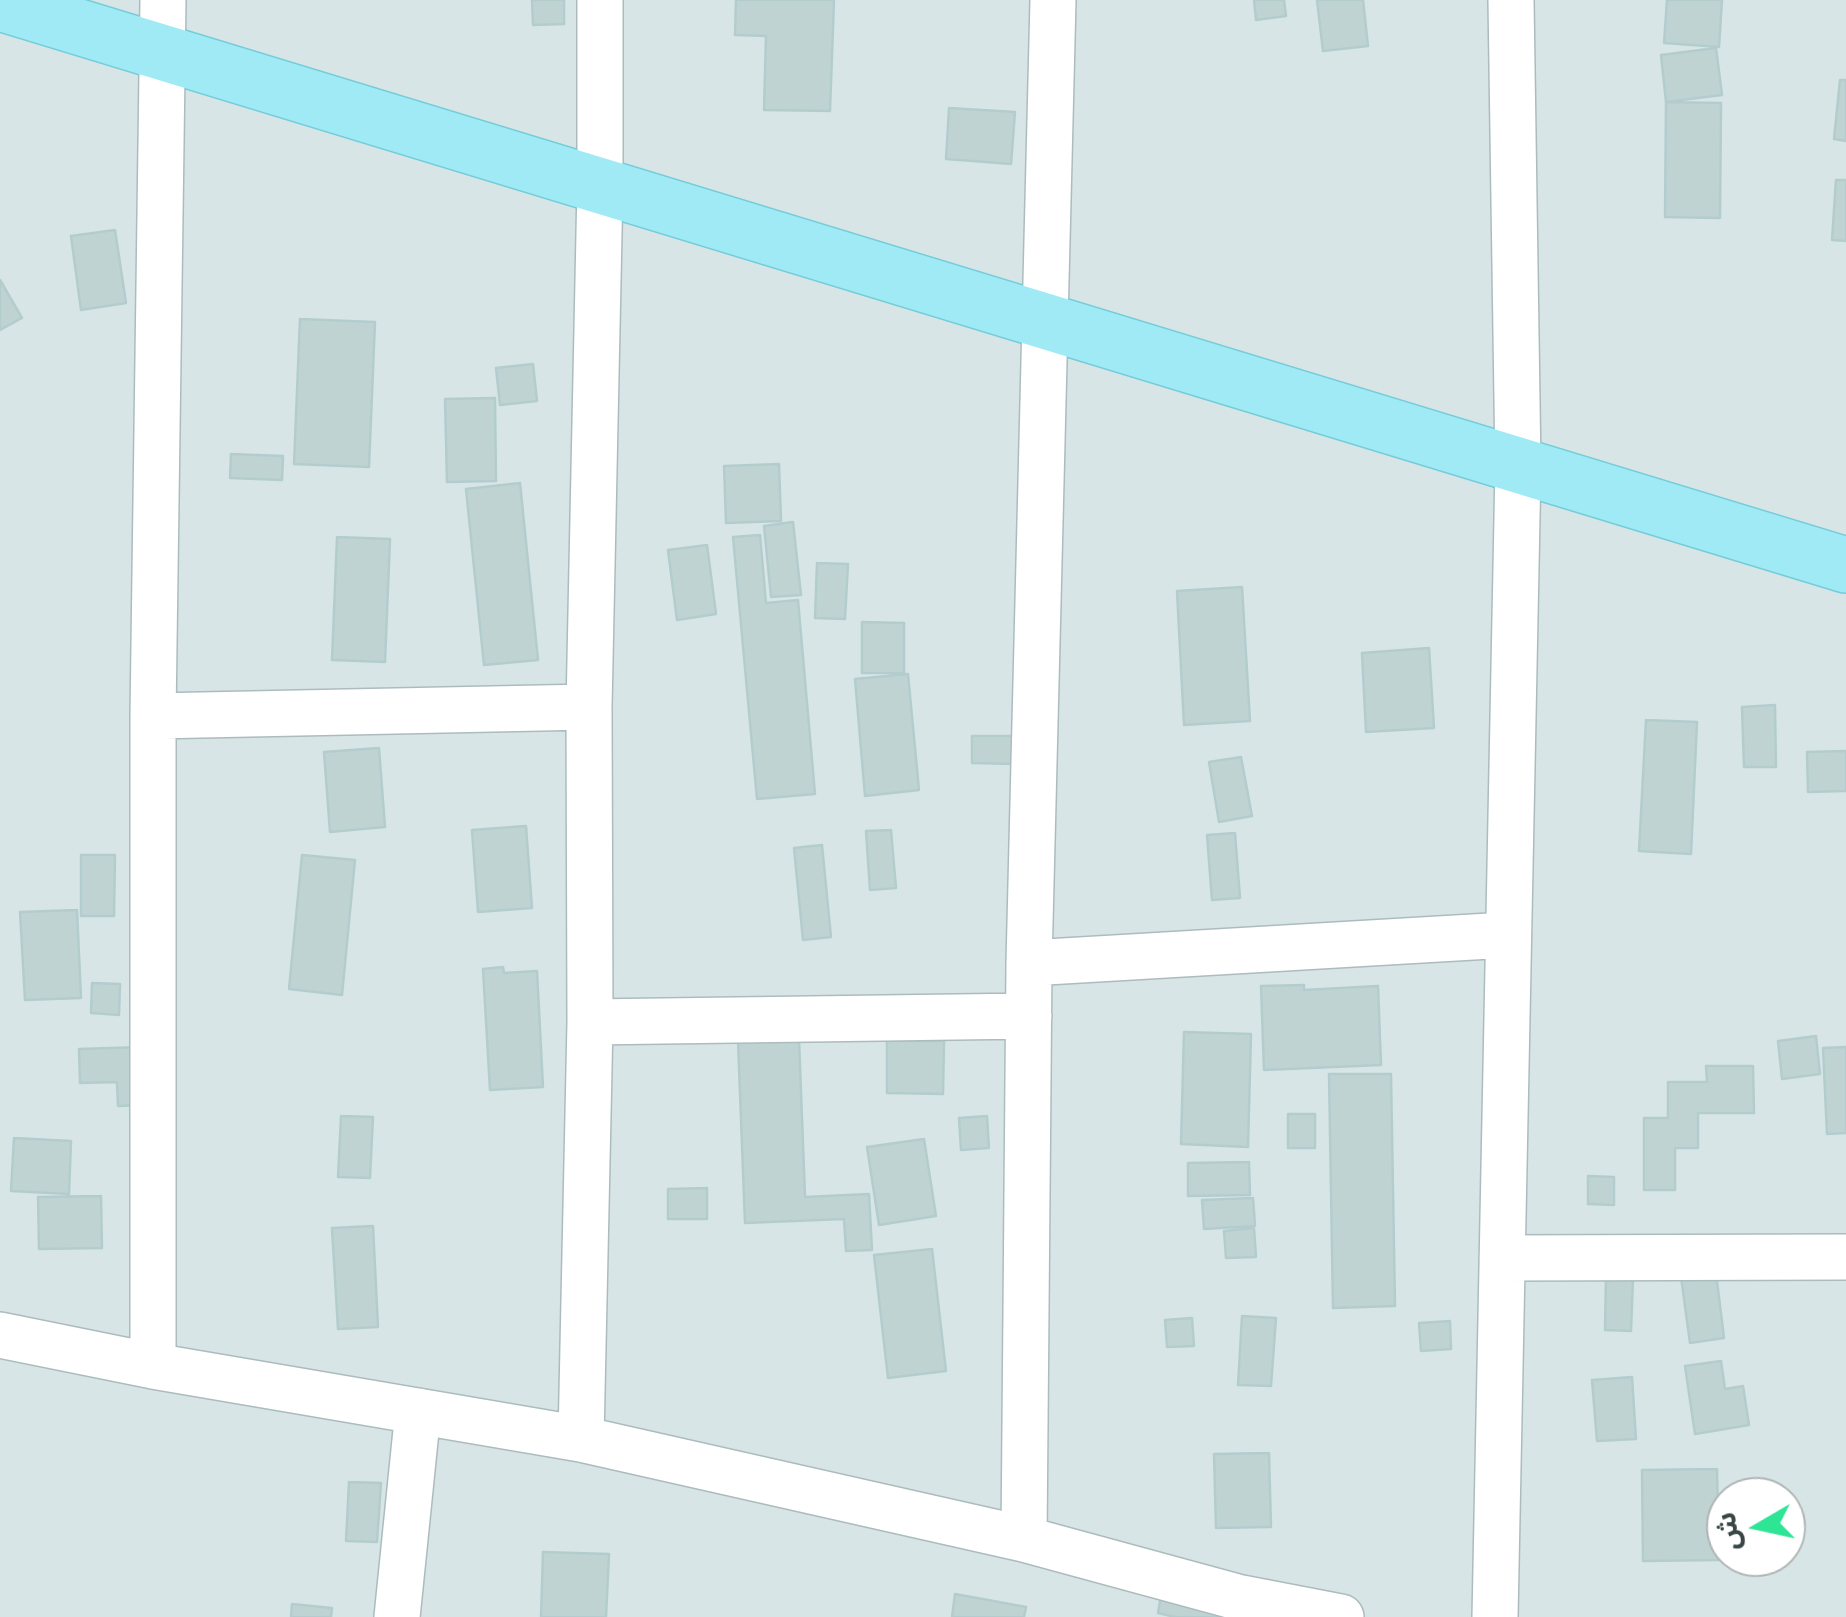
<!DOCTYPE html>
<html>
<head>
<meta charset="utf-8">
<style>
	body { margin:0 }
	#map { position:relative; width:1846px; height:1617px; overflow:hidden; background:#e9f2f3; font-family:Helvetica,"Noto Sans Arabic",sans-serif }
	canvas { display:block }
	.north { position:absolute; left:1706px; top:1477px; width:100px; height:100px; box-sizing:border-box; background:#fff; border:2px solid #afb5b5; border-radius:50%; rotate:261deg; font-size:28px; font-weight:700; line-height:40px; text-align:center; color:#384646 }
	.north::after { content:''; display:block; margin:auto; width:35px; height:45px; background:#2ee595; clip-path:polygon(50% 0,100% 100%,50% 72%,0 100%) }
</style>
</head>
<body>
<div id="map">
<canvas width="1846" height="1617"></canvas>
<div class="north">ش</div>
</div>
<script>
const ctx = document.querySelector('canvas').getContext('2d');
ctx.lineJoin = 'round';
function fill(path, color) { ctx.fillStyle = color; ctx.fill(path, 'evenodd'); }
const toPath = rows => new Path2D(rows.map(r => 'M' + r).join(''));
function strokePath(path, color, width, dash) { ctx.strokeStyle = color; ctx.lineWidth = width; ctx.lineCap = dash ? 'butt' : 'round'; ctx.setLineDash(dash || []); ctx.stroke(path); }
fill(toPath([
	[0,0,1846,0,1846,1617,0,1617],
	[1726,1497,1786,1497,1786,1557,1726,1557]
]), '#d8e5e6');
const building = toPath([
	[532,0,564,0,564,24,533,25,532,0],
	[736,0,834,0,830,111,764,110,766,36,735,35,736,0],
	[1254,0,1284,0,1286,16,1256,20,1254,0],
	[1317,0,1363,0,1368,46,1323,51,1317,0],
	[1667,0,1722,0,1719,47,1664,43,1667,0],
	[1716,48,1722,95,1666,102,1661,55,1716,48],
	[1840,80,1846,80,1846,141,1834,139,1840,80],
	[1666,102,1721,103,1720,218,1665,217,1666,102],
	[949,108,1015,112,1011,164,946,159,949,108],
	[1836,180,1846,180,1846,241,1832,240,1836,180],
	[115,230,126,303,81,310,71,236,115,230],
	[0,280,22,318,0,330,0,280],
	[300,319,375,322,369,467,294,464,300,319],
	[533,364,537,401,500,405,496,368,533,364],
	[495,398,496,481,447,482,445,399,495,398],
	[231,454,283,456,282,480,230,478,231,454],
	[779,464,781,521,726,523,724,466,779,464],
	[520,483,538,660,484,665,466,489,520,483],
	[793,522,801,595,771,597,764,526,793,522],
	[760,535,766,603,798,600,815,794,757,799,733,537,760,535],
	[337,537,390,539,385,662,332,660,337,537],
	[707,545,716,614,677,620,668,550,707,545],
	[817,563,848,564,845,619,815,618,817,563],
	[1242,587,1250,721,1184,725,1177,591,1242,587],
	[862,622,904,623,904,673,862,673,862,622],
	[1429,648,1434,728,1366,732,1362,653,1429,648],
	[908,674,919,790,865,796,855,679,908,674],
	[1775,705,1776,767,1744,767,1742,707,1775,705],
	[1646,720,1697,722,1691,854,1639,851,1646,720],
	[972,736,1015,736,1015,764,972,763,972,736],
	[379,748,385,827,330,832,324,752,379,748],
	[1846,751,1846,791,1808,792,1807,752,1846,751],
	[1241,757,1252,816,1219,822,1209,762,1241,757],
	[526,826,532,908,478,912,472,830,526,826],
	[891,830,896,888,870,890,866,831,891,830],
	[1235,833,1240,898,1212,900,1207,835,1235,833],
	[822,845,831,937,803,940,794,848,822,845],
	[81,855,115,855,114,916,81,916,81,855],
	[302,855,355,860,342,995,289,989,302,855],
	[77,910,81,998,25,1000,20,912,77,910],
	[503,967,504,973,537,971,543,1087,490,1090,483,969,503,967],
	[92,983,120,984,119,1015,91,1013,92,983],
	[1304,985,1304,990,1378,986,1381,1065,1264,1070,1261,986,1304,985],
	[1184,1032,1251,1034,1248,1147,1181,1144,1184,1032],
	[1816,1036,1820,1074,1782,1079,1778,1041,1816,1036],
	[799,1039,805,1197,869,1194,872,1250,846,1251,844,1219,745,1223,738,1041,799,1039],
	[887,1041,944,1041,943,1094,887,1093,887,1041],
	[143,1047,145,1105,118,1106,117,1082,80,1083,79,1049,143,1047],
	[1846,1047,1846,1133,1827,1134,1823,1048,1846,1047],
	[1706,1066,1753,1066,1754,1113,1698,1113,1698,1148,1675,1148,1675,1190,1644,1190,1644,1118,1668,1118,1668,1082,1707,1082,1706,1066],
	[1329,1074,1391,1074,1395,1306,1333,1308,1329,1074],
	[1288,1114,1315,1114,1315,1148,1288,1148,1288,1114],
	[341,1116,373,1117,370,1178,338,1177,341,1116],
	[987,1116,989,1148,961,1150,959,1118,987,1116],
	[14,1138,71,1141,69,1194,11,1191,14,1138],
	[924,1139,936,1216,879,1225,867,1147,924,1139],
	[1249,1162,1250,1195,1188,1196,1188,1163,1249,1162],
	[1588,1176,1614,1177,1614,1205,1588,1204,1588,1176],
	[707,1188,707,1219,668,1219,668,1189,707,1188],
	[101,1196,102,1248,39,1249,38,1197,101,1196],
	[1253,1198,1255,1226,1204,1229,1202,1200,1253,1198],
	[373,1226,378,1327,338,1329,332,1228,373,1226],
	[1254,1228,1256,1257,1226,1258,1224,1231,1254,1228],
	[932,1249,946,1371,888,1378,874,1255,932,1249],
	[1716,1273,1724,1338,1690,1343,1681,1277,1716,1273],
	[1606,1277,1633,1278,1631,1331,1605,1330,1606,1277],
	[1242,1316,1276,1318,1271,1386,1238,1385,1242,1316],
	[1192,1318,1194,1346,1167,1347,1165,1320,1192,1318],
	[1450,1321,1451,1349,1421,1351,1419,1323,1450,1321],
	[1721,1361,1725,1389,1743,1386,1749,1425,1695,1434,1685,1366,1721,1361],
	[1632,1377,1636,1439,1597,1441,1592,1380,1632,1377],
	[1269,1453,1271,1527,1216,1528,1214,1454,1269,1453],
	[1717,1469,1719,1560,1643,1561,1642,1470,1717,1469],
	[349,1482,381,1483,377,1542,346,1541,349,1482],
	[543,1552,609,1554,606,1617,541,1617,543,1552],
	[955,1594,1026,1607,1024,1617,952,1617,955,1594],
	[1161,1595,1234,1617,1175,1617,1158,1613,1161,1595],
	[292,1604,332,1608,331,1617,291,1617,292,1604]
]);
fill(building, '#c0d3d3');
strokePath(building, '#b3cdce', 2.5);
const street = toPath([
	[153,716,589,707],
	[1029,963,1507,935],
	[590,1022,1029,1016],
	[1502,1258,1846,1257],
	[0,1335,153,1366,581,1439,1024,1539,1237,1597,1341,1617],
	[153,1366,153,716,163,0],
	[581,1439,590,1022,589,707,600,186,600,0],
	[1024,1539,1029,963,1053,0],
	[397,1617,418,1411],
	[1495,1617,1518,467,1511,0]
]);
const primary = toPath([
	[0,3,1846,565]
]);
strokePath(street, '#acbcbe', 48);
strokePath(primary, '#72cdd9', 58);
strokePath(street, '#fff', 45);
strokePath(primary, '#a0eaf5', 55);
</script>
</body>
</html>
